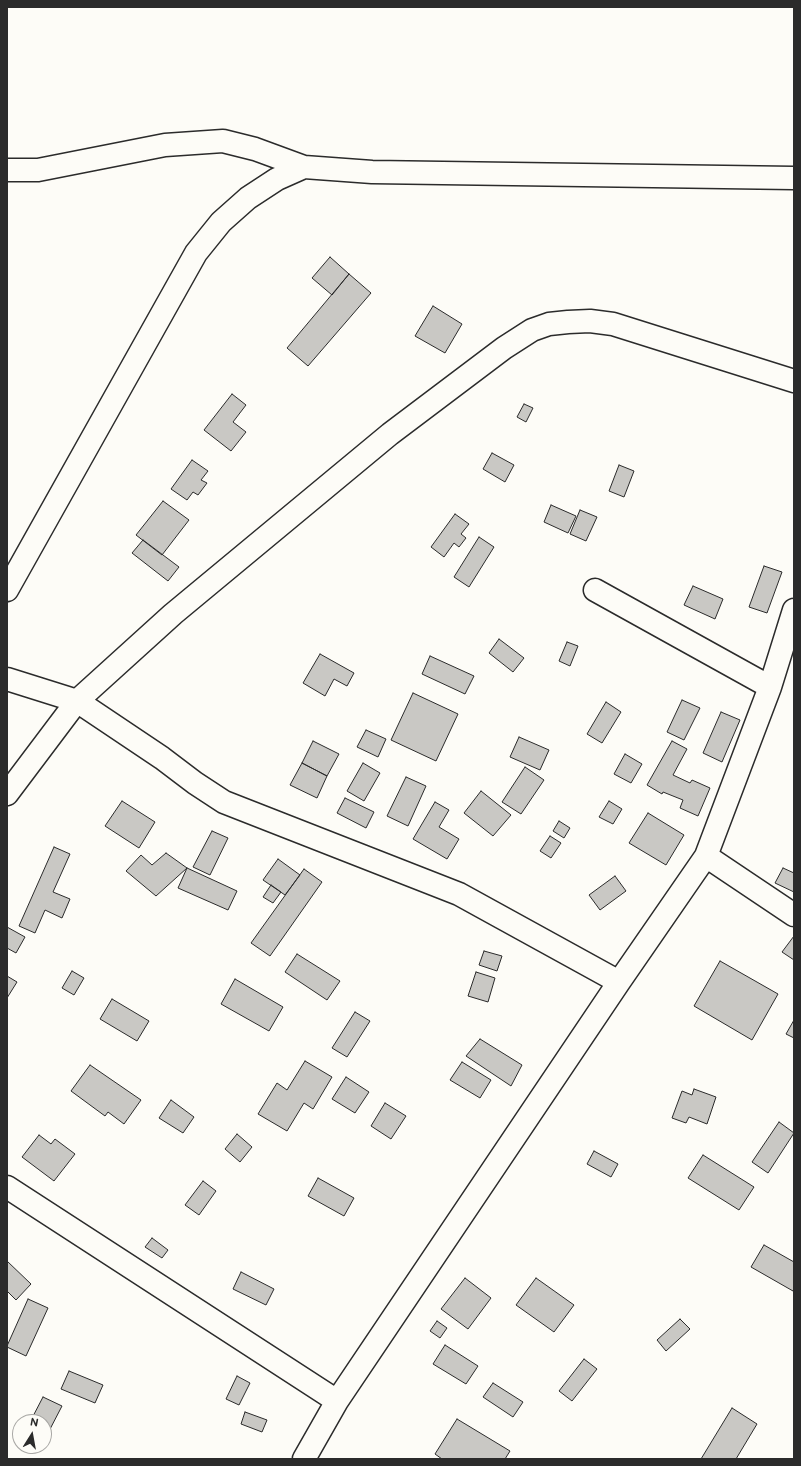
<!DOCTYPE html>
<html>
<head>
<meta charset="utf-8">
<style>
	body { margin:0 }
	#map { position:relative; width:801px; height:1466px; overflow:hidden; background:#fdfcf7; font-family:"Balsamiq Sans",sans-serif }
	canvas { display:block }
	.frame { position:absolute; inset:0; border:8px solid #2b2b2b; pointer-events:none }
	.north { position:absolute; left:12px; top:1414px; width:40px; height:40px; box-sizing:border-box; background:#fdfcf7; border:1px solid #a9a8a5; border-radius:50%; rotate:11deg; font-size:11px; font-weight:700; line-height:16px; text-align:center; color:#2b2b2b }
	.north::after { content:''; display:block; margin:auto; width:14px; height:18px; background:#2b2b2b; clip-path:polygon(50% 0,100% 100%,50% 72%,0 100%) }
</style>
</head>
<body>
<div id="map">
<canvas width="801" height="1466"></canvas>
<div class="frame"></div>
<div class="north">N</div>
</div>
<script>
const ctx = document.querySelector('canvas').getContext('2d');
ctx.lineJoin = 'round';
function fill(path, color) { ctx.fillStyle = color; ctx.fill(path, 'evenodd'); }
const toPath = rows => new Path2D(rows.map(r => 'M' + r).join(''));
function strokePath(path, color, width, dash) { ctx.strokeStyle = color; ctx.lineWidth = width; ctx.lineCap = dash ? 'butt' : 'round'; ctx.setLineDash(dash || []); ctx.stroke(path); }
const building = toPath([
	[330,257,349,274,332,295,312,278,330,257],
	[349,274,371,293,308,366,287,348,349,274],
	[433,306,462,324,445,353,415,336,433,306],
	[232,394,246,405,233,422,246,432,231,451,204,430,232,394],
	[524,404,533,408,526,422,517,417,524,404],
	[492,453,514,465,505,482,483,469,492,453],
	[192,460,208,471,201,480,207,483,198,495,193,492,187,500,171,489,192,460],
	[619,465,634,471,624,497,609,491,619,465],
	[163,501,189,520,162,555,136,535,163,501],
	[551,505,576,516,568,533,544,522,551,505],
	[580,510,597,517,586,541,570,534,580,510],
	[455,514,469,524,461,534,466,538,459,547,454,543,444,557,431,547,455,514],
	[479,537,494,547,469,587,454,577,479,537],
	[143,540,179,567,168,581,132,553,143,540],
	[764,566,782,572,767,613,749,607,764,566],
	[693,586,723,599,715,619,684,605,693,586],
	[499,639,524,658,513,672,489,653,499,639],
	[567,642,578,646,570,666,559,661,567,642],
	[320,654,354,673,347,686,334,679,325,696,303,683,320,654],
	[430,656,474,676,465,694,422,674,430,656],
	[413,693,458,714,436,761,391,740,413,693],
	[682,700,700,708,684,740,667,732,682,700],
	[606,702,621,712,602,743,587,734,606,702],
	[721,712,740,720,722,762,703,753,721,712],
	[366,730,386,739,378,757,357,747,366,730],
	[519,737,549,750,540,770,510,757,519,737],
	[313,741,339,754,327,776,302,763,313,741],
	[672,741,687,749,673,775,690,783,692,780,710,788,698,816,680,808,683,800,663,792,662,794,647,785,672,741],
	[625,754,642,764,631,783,614,774,625,754],
	[302,763,327,776,317,798,290,785,302,763],
	[363,763,380,773,364,801,347,791,363,763],
	[525,767,544,780,521,814,502,802,525,767],
	[406,777,426,786,408,826,387,816,406,777],
	[481,791,511,815,493,836,464,813,481,791],
	[345,798,374,812,366,828,337,813,345,798],
	[122,801,155,822,139,848,105,826,122,801],
	[609,801,622,809,613,824,599,817,609,801],
	[435,802,449,810,439,827,459,839,447,859,413,839,435,802],
	[648,813,684,835,666,865,629,843,648,813],
	[559,821,570,828,564,838,553,831,559,821],
	[212,831,228,838,210,875,193,867,212,831],
	[550,836,561,843,551,858,540,851,550,836],
	[54,847,70,854,53,892,70,899,62,918,45,910,35,933,19,926,54,847],
	[166,853,187,868,156,896,126,871,141,855,152,865,166,853],
	[278,859,300,875,285,895,263,880,278,859],
	[187,868,237,891,228,910,178,888,187,868],
	[783,868,794,873,794,892,775,883,783,868],
	[304,869,322,882,270,956,251,943,304,869],
	[615,876,626,891,600,910,589,895,615,876],
	[271,885,281,892,273,903,263,897,271,885],
	[7,927,25,937,16,953,7,948,7,927],
	[794,936,794,960,782,952,794,936],
	[484,951,502,956,497,971,479,965,484,951],
	[297,954,340,981,327,1000,285,972,297,954],
	[720,961,778,994,752,1040,694,1006,720,961],
	[72,971,84,978,74,995,62,988,72,971],
	[476,972,495,978,488,1002,468,996,476,972],
	[7,976,17,982,7,998,7,976],
	[235,979,283,1007,269,1031,221,1004,235,979],
	[112,999,149,1021,137,1041,100,1019,112,999],
	[355,1012,370,1021,347,1057,332,1048,355,1012],
	[794,1020,794,1038,786,1034,794,1020],
	[480,1039,522,1065,511,1086,466,1056,480,1039],
	[305,1061,332,1077,313,1109,304,1103,287,1131,258,1114,277,1083,287,1090,305,1061],
	[462,1062,491,1080,480,1098,450,1080,462,1062],
	[90,1065,141,1100,124,1124,108,1112,105,1116,71,1091,90,1065],
	[346,1077,369,1092,355,1113,332,1099,346,1077],
	[694,1089,716,1097,707,1124,689,1117,686,1123,672,1118,682,1091,692,1095,694,1089],
	[171,1100,194,1117,183,1133,159,1118,171,1100],
	[385,1103,406,1116,391,1139,371,1126,385,1103],
	[779,1122,794,1133,768,1173,752,1162,779,1122],
	[237,1134,252,1147,240,1162,225,1149,237,1134],
	[39,1135,51,1144,55,1139,75,1154,54,1181,22,1157,39,1135],
	[594,1151,618,1164,611,1177,587,1164,594,1151],
	[703,1155,754,1187,739,1210,688,1178,703,1155],
	[318,1178,354,1198,344,1216,308,1196,318,1178],
	[203,1181,216,1191,199,1215,185,1205,203,1181],
	[152,1238,168,1250,162,1258,145,1247,152,1238],
	[764,1245,794,1262,794,1289,793,1291,751,1267,764,1245],
	[7,1261,31,1284,16,1300,7,1291,7,1261],
	[241,1272,274,1289,266,1305,233,1289,241,1272],
	[465,1278,491,1298,468,1329,441,1309,465,1278],
	[536,1278,574,1305,554,1332,516,1305,536,1278],
	[28,1299,48,1308,26,1356,7,1347,7,1346,28,1299],
	[680,1319,690,1329,666,1351,657,1340,680,1319],
	[437,1321,447,1328,440,1338,430,1331,437,1321],
	[445,1345,478,1366,466,1384,433,1364,445,1345],
	[584,1359,597,1369,572,1401,559,1391,584,1359],
	[69,1371,103,1385,95,1403,61,1389,69,1371],
	[237,1376,250,1383,239,1405,226,1399,237,1376],
	[493,1383,523,1402,513,1417,483,1397,493,1383],
	[43,1397,62,1406,48,1433,44,1432,44,1422,30,1422,43,1397],
	[732,1408,757,1424,736,1459,701,1459,732,1408],
	[245,1412,267,1420,262,1432,241,1424,245,1412],
	[457,1419,510,1451,505,1459,442,1459,435,1454,457,1419]
]);
fill(building, '#c9c8c4');
strokePath(building, '#2b2b2b', 1);
const street = toPath([
	[595,590,770,687],
	[7,679,77,701,173,614,390,434,504,348,532,330,549,324,568,322,590,321,613,324,794,381],
	[7,794,77,701,162,758,195,783,224,802,459,894,619,982],
	[706,856,794,915],
	[7,1187,337,1401],
	[304,1459,337,1401,619,982,706,856,770,687,794,610]
]);
const secondary = toPath([
	[7,170,38,170,165,145,223,141,255,149,304,167],
	[7,590,196,253,221,222,248,198,277,179,304,167,372,172,794,178]
]);
strokePath(street, '#2b2b2b', 25);
strokePath(secondary, '#2b2b2b', 25);
strokePath(street, '#fdfcf7', 22);
strokePath(secondary, '#fdfcf7', 22);
</script>
</body>
</html>
